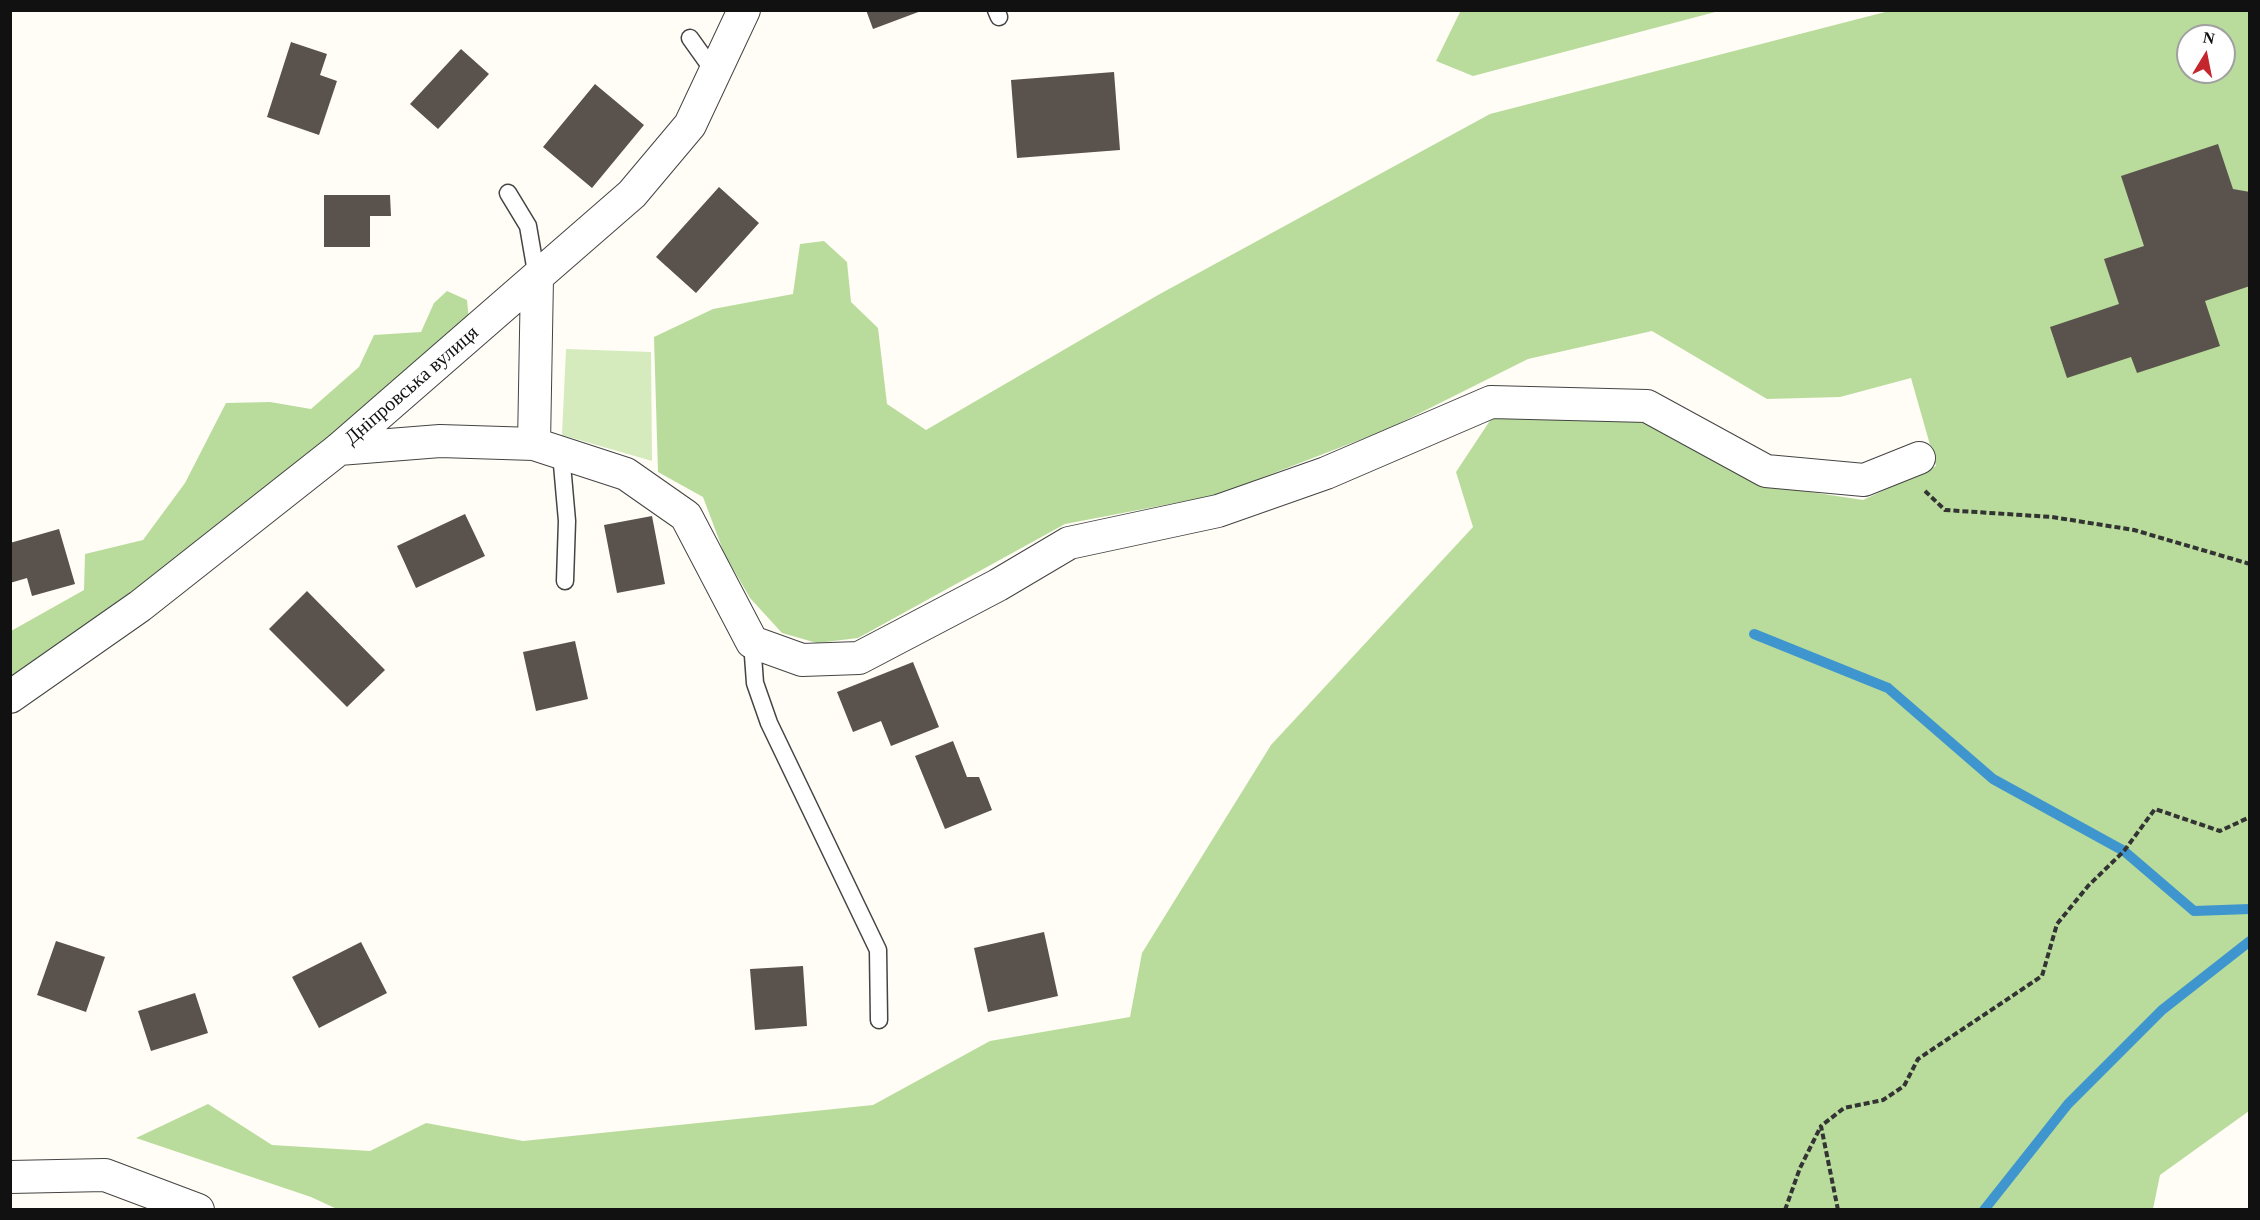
<!DOCTYPE html>
<html>
<head>
<meta charset="utf-8">
<style>
	body { margin:0 }
	#map { position:relative; width:2260px; height:1220px; overflow:hidden; background:#fffdf5; font-family:Georgia,serif }
	canvas { display:block }
	.frame { position:absolute; inset:0; border:12px solid #111; pointer-events:none }
	.north { position:absolute; left:2176px; top:24px; width:60px; height:60px; box-sizing:border-box; background:#fff; border:2px solid #a0a0a0; border-radius:50%; rotate:10deg; font-size:16px; font-weight:700; line-height:24px; text-align:center; color:#111 }
	.north::after { content:''; display:block; margin:auto; width:21px; height:27px; background:#c4262e; clip-path:polygon(50% 0,100% 100%,50% 72%,0 100%) }
</style>
</head>
<body>
<div id="map">
<canvas width="2260" height="1220"></canvas>
<div class="frame"></div>
<div class="north">N</div>
</div>
<script>
const ctx = document.querySelector('canvas').getContext('2d');
ctx.lineJoin = 'round';
function fill(path, color) { ctx.fillStyle = color; ctx.fill(path, 'evenodd'); }
const toPath = rows => new Path2D(rows.map(r => 'M' + r).join(''));
function strokePath(path, color, width, dash) { ctx.strokeStyle = color; ctx.lineWidth = width; ctx.lineCap = dash ? 'butt' : 'round'; ctx.setLineDash(dash || []); ctx.stroke(path); }
function write(font, color, halo, rows, align = 'center') {
  ctx.font = font + ' Georgia,serif'; ctx.lineWidth = 6; ctx.setLineDash([]); ctx.textBaseline = 'middle'; ctx.strokeStyle = halo; ctx.fillStyle = color; for (const [text, x, y, turn = 0] of rows) {
    ctx.save(); ctx.translate(x, y); ctx.rotate((+turn || 0) * Math.PI / 180); ctx.textAlign = isNaN(turn) ? turn : align; if (halo) ctx.strokeText(text, 0, 0); ctx.fillText(text, 0, 0); ctx.restore();
  }
}
fill(toPath([
	[566,349,651,352,652,461,562,435]
]), '#d5ebbd');
fill(toPath([
	[1468,11,1468,10,1719,11,1473,76,1436,61,1460,12],
	[1889,11,2249,11,2249,1111,2160,1175,2153,1209,339,1210,311,1197,136,1138,208,1104,272,1145,370,1151,426,1123,523,1141,873,1105,990,1041,1130,1017,1142,953,1271,745,1473,527,1456,472,1493,416,1643,421,1764,485,1863,500,1936,466,1911,378,1840,397,1767,399,1652,331,1528,359,1388,429,1217,495,1065,524,858,638,817,643,782,633,750,598,724,553,703,497,658,472,654,337,713,309,793,294,800,244,824,241,847,262,851,302,878,328,887,404,926,430,1158,295,1490,114],
	[2188,36,2224,36,2224,72,2188,72],
	[447,291,467,300,469,321,331,440,135,594,11,681,11,631,84,590,85,554,143,540,185,483,226,403,270,402,311,409,359,367,374,335,421,332,434,303]
]), '#b9dc9c');
strokePath(toPath([
	[1754,634,1888,688,1993,779,2124,851,2194,911,2250,909],
	[1984,1210,2068,1104,2162,1010,2250,941]
]), '#3f96cf', 10);
fill(toPath([
	[866,10,921,10,921,11,873,29],
	[291,42,327,54,320,75,337,81,319,135,267,117],
	[461,49,489,74,438,129,410,104],
	[1114,72,1120,150,1017,158,1011,80],
	[595,84,644,125,592,188,543,147],
	[2218,144,2233,189,2250,192,2250,286,2205,301,2220,346,2137,373,2131,357,2067,378,2050,327,2119,304,2104,259,2144,246,2121,176],
	[719,187,759,223,696,293,656,257],
	[324,195,390,195,391,216,370,216,370,247,324,247],
	[465,514,485,556,416,588,397,546],
	[652,516,665,584,617,593,604,525],
	[59,529,75,584,32,596,27,578,10,583,10,543],
	[307,591,385,670,347,707,269,629],
	[575,641,588,699,536,711,523,652],
	[913,662,939,727,891,746,881,721,853,732,837,692],
	[953,741,967,777,979,777,992,810,945,829,915,756],
	[1044,932,1058,996,988,1012,974,948],
	[56,941,105,957,86,1012,37,995],
	[361,942,387,993,319,1028,292,977],
	[803,966,807,1026,755,1030,750,969],
	[195,993,208,1033,151,1051,138,1011]
]), '#5a524d');
const lane = toPath([
	[996,10,999,17],
	[690,38,715,73],
	[508,193,528,226,537,278],
	[561,453,567,521,565,581],
	[752,642,755,683,769,723,878,950,879,1020]
]);
const street = toPath([
	[534,444,537,278],
	[339,449,440,441,534,444,626,474,686,516,752,642,802,660,859,658,998,585,1069,543,1218,511,1326,473,1491,402,1647,406,1766,471,1864,480,1919,458],
	[10,697,140,606,339,449,632,194,690,125,744,10],
	[10,1177,105,1175,198,1210]
]);
strokePath(lane, '#444', 19);
strokePath(street, '#444', 34);
strokePath(toPath([
	[1925,491,1945,510,2052,517,2134,530,2250,564],
	[1785,1210,1800,1168,1821,1126],
	[1838,1210,1821,1126,1844,1108,1883,1100,1904,1086,1918,1059,2042,976,2057,924,2088,886,2124,851,2155,809,2220,831,2250,817]
]), '#333', 4, [6, 3]);
strokePath(lane, '#fff', 16);
strokePath(street, '#fff', 32);
write('20px', '#111', '#fff', [
	["Дніпровська вулиця",412,386,-41]
]);
</script>
</body>
</html>
